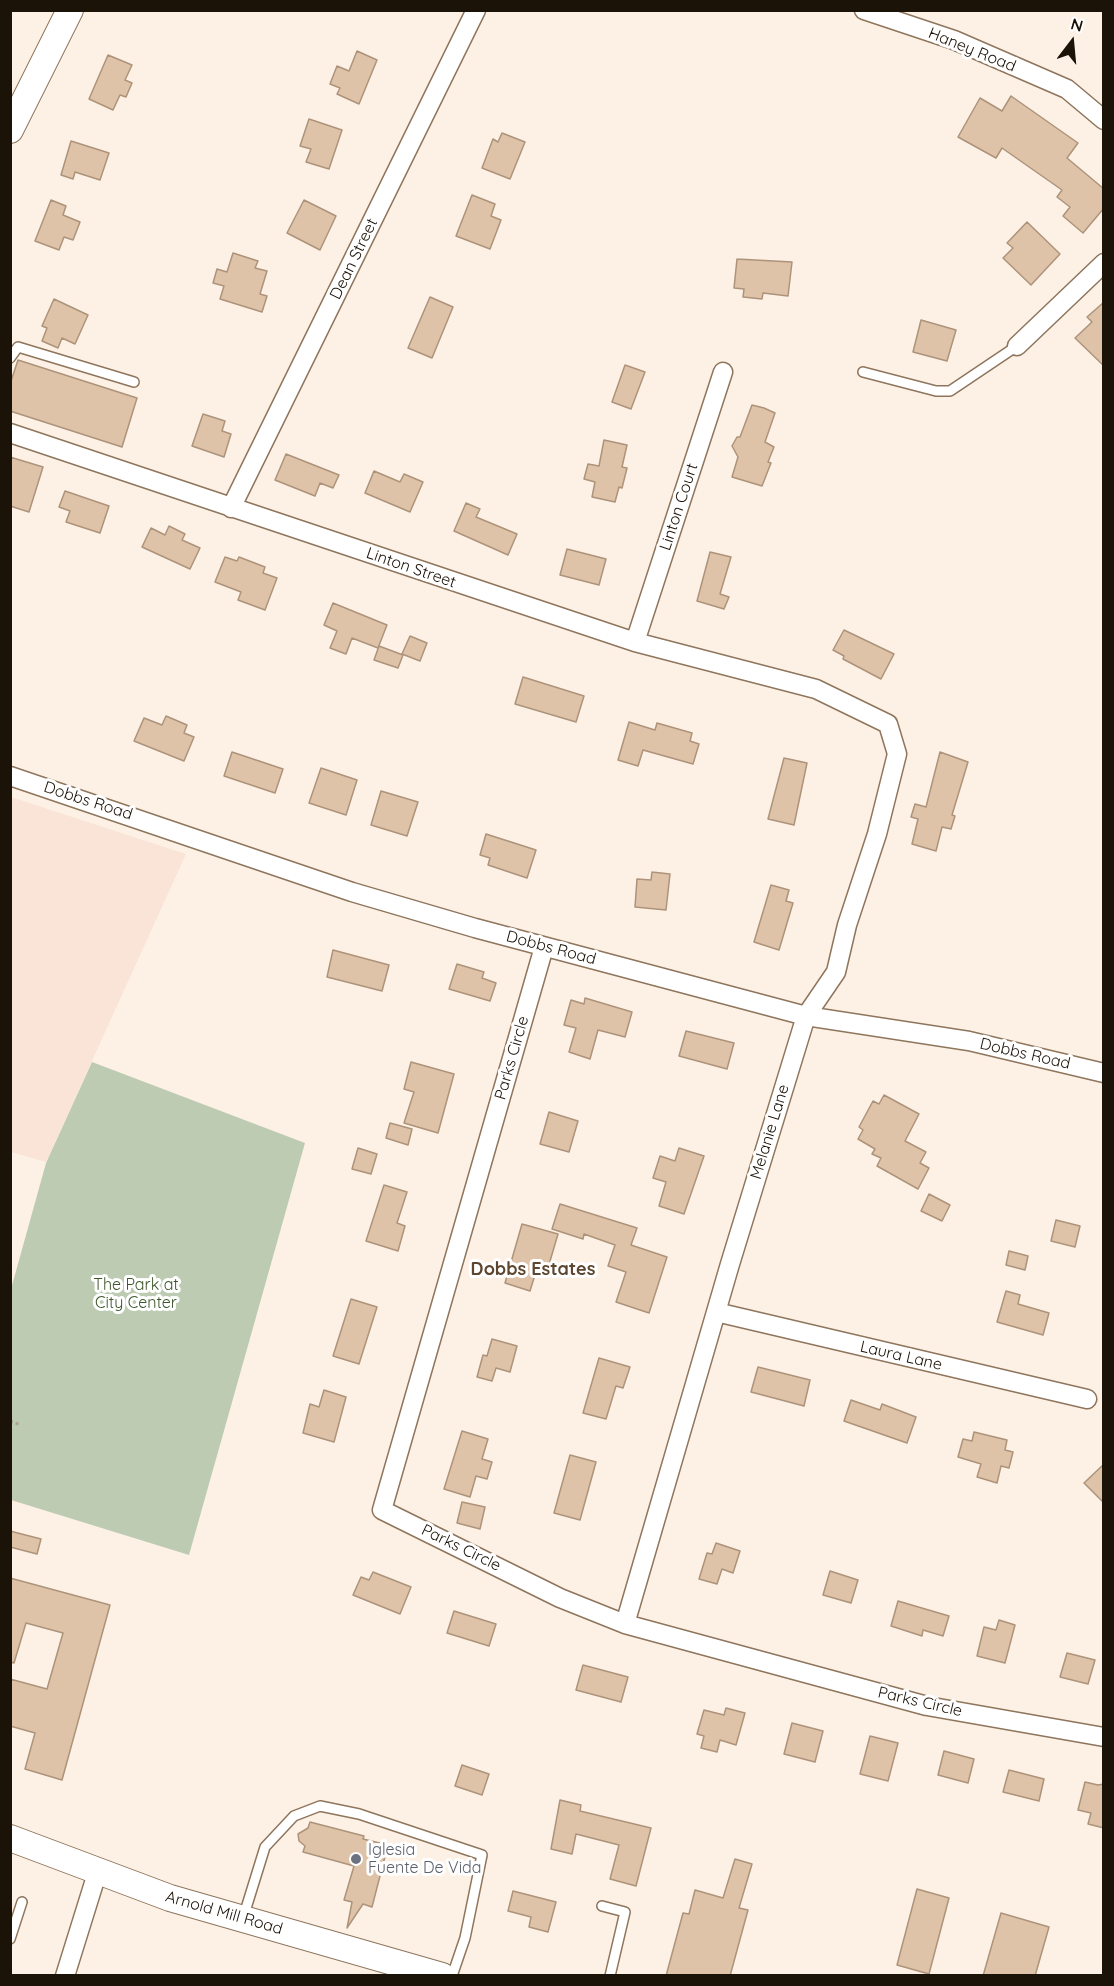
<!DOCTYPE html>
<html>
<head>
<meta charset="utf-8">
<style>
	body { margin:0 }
	#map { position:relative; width:1114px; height:1986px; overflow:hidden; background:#fdf1e6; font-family:Quicksand,sans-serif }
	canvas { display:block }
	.frame { position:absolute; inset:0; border:12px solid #1b1208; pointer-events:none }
	.north { position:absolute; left:1042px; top:12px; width:60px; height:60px; -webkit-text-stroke:4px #fff; paint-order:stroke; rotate:16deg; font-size:16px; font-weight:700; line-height:24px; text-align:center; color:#1b1208 }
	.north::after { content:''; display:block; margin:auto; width:21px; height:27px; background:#1b1208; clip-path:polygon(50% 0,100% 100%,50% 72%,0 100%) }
</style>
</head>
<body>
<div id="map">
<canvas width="1114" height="1986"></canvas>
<div class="frame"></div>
<div class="north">N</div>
</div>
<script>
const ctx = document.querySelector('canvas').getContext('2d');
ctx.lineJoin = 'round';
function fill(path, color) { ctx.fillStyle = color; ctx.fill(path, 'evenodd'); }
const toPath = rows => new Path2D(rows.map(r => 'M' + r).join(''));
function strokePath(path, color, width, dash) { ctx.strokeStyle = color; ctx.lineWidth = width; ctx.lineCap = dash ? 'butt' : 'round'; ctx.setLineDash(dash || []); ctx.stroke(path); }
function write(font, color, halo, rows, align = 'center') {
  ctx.font = font + ' Quicksand,sans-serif'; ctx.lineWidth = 6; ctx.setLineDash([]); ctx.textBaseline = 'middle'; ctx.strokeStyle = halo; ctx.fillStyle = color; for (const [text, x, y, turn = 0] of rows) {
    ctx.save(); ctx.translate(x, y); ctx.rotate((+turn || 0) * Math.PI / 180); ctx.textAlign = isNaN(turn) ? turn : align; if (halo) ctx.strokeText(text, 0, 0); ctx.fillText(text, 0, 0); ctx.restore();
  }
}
fill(toPath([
	[11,797,186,854,46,1162,11,1152]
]), '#fae4d7');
fill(toPath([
	[92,1062,305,1143,189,1555,11,1500,11,1289,46,1163]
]), '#bdcbb3');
const building = toPath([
	[357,51,377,60,359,104,337,94,340,88,330,84,337,66,349,71,357,51],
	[108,55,132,65,125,80,132,83,126,97,120,95,113,110,89,99,108,55],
	[1011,96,1078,143,1067,158,1104,189,1104,208,1083,233,1063,216,1070,207,1057,197,1062,190,1002,148,996,158,958,137,980,98,1002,111,1011,96],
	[309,119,342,130,329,169,306,162,311,149,300,146,309,119],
	[502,133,525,142,510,179,482,168,493,139,498,142,502,133],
	[71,141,109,153,100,180,75,172,73,179,61,175,71,141],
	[472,195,495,204,491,216,501,220,490,249,456,236,472,195],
	[51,200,66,206,63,215,80,222,73,240,64,237,59,250,35,241,51,200],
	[304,200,336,216,320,250,287,233,304,200],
	[1027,222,1060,254,1031,285,1003,258,1013,248,1007,243,1027,222],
	[233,253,258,261,255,268,267,271,260,294,267,296,262,312,220,299,224,286,213,283,217,269,227,272,233,253],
	[737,259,792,262,788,296,763,293,762,299,743,297,744,289,734,288,737,259],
	[430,297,453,307,432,358,408,348,430,297],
	[54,299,88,315,75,344,62,338,58,348,42,341,47,328,42,326,54,299],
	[1104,302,1104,366,1075,338,1092,322,1087,317,1104,302],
	[921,320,956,330,947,361,913,352,921,320],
	[18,360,137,398,122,447,10,411,10,384,18,360],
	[625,365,645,372,631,409,612,402,625,365],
	[752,405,764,408,775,413,765,442,774,447,768,462,771,463,762,486,732,477,738,457,732,446,737,437,740,437,752,405],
	[203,414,225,421,222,431,231,434,224,457,192,446,203,414],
	[604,440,627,445,622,467,627,468,622,488,619,487,615,502,592,497,595,482,584,479,588,464,599,466,604,440],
	[286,454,339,475,333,488,320,483,315,496,275,480,286,454],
	[10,457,43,467,29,512,10,506,10,457],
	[374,471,400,482,404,474,423,482,410,512,365,493,374,471],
	[65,491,109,506,100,533,66,522,70,511,59,507,65,491],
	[466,503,480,509,476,517,517,534,508,555,454,531,466,503],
	[169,526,185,534,182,540,200,548,190,569,142,547,151,528,165,535,169,526],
	[567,549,606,559,599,585,560,575,567,549],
	[710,552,731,557,720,594,729,597,724,609,697,601,710,552],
	[225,557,237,561,239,557,265,567,263,573,277,578,265,610,238,600,241,592,215,582,225,557],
	[333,603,387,625,378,648,352,638,346,654,330,648,337,631,324,625,333,603],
	[844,630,894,654,881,679,843,659,844,656,833,650,844,630],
	[410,636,427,643,420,661,402,654,410,636],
	[379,646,403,655,398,668,374,660,379,646],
	[523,677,584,696,576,722,515,704,523,677],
	[166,716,187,725,184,733,194,737,184,761,134,741,144,718,162,725,166,716],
	[629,722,655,730,657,723,692,733,690,741,699,744,693,764,643,750,638,766,618,760,629,722],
	[232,752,283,769,275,793,224,776,232,752],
	[940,752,968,762,952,815,955,816,951,829,942,827,936,851,912,844,918,819,911,817,915,804,926,807,940,752],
	[784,758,807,763,794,825,768,819,784,758],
	[321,768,357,780,346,815,309,803,321,768],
	[381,791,418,802,407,836,371,825,381,791],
	[486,834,536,850,527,878,488,865,490,858,480,855,486,834],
	[652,872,670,874,666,910,635,907,637,879,651,880,652,872],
	[771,885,789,890,786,901,793,903,779,950,754,942,771,885],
	[333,950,389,965,382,991,327,977,333,950],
	[457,964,484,972,482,978,496,983,490,1001,449,989,457,964],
	[585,998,632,1012,625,1037,598,1030,590,1059,569,1052,576,1028,564,1025,571,1000,584,1004,585,998],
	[686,1031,734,1043,727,1069,679,1056,686,1031],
	[411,1062,454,1074,438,1133,404,1123,414,1092,404,1089,411,1062],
	[884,1095,919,1114,905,1141,926,1152,920,1163,929,1168,918,1189,877,1166,881,1158,872,1154,875,1149,858,1139,863,1130,859,1127,873,1101,879,1104,884,1095],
	[549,1112,578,1121,569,1152,540,1144,549,1112],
	[390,1123,412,1129,408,1145,386,1138,390,1123],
	[358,1148,377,1154,371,1174,352,1169,358,1148],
	[679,1148,704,1156,684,1214,659,1206,666,1182,653,1178,660,1156,675,1161,679,1148],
	[384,1185,407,1192,397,1223,405,1226,398,1251,366,1241,384,1185],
	[929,1194,950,1205,942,1221,921,1211,929,1194],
	[560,1204,637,1228,631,1245,667,1257,649,1313,616,1302,626,1272,608,1266,615,1245,584,1234,583,1239,552,1229,560,1204],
	[1056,1220,1080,1226,1075,1247,1051,1241,1056,1220],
	[522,1224,558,1234,548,1268,538,1265,530,1291,505,1283,522,1224],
	[1009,1251,1028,1256,1025,1270,1006,1265,1009,1251],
	[1006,1291,1020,1295,1018,1304,1049,1313,1043,1335,997,1322,1006,1291],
	[351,1299,377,1307,359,1364,333,1356,351,1299],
	[492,1339,517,1346,510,1372,496,1368,492,1381,477,1377,483,1355,487,1356,492,1339],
	[599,1358,630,1367,623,1388,616,1386,606,1419,583,1413,599,1358],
	[758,1367,810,1380,804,1406,751,1392,758,1367],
	[324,1390,346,1397,334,1442,303,1433,310,1404,319,1407,324,1390],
	[851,1400,880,1410,882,1404,916,1417,907,1443,844,1421,851,1400],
	[462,1431,488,1439,482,1459,492,1462,487,1479,476,1476,470,1497,444,1489,462,1431],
	[974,1432,1007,1440,1005,1450,1013,1452,1009,1468,1001,1466,997,1483,977,1477,981,1464,958,1457,963,1439,972,1441,974,1432],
	[570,1455,596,1462,580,1520,554,1513,570,1455],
	[1104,1464,1104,1503,1084,1483,1104,1464],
	[462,1502,485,1507,480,1529,457,1523,462,1502],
	[10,1531,41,1539,37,1554,10,1547,10,1531],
	[716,1543,740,1551,733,1573,722,1569,717,1584,699,1579,707,1553,712,1554,716,1543],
	[830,1571,858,1580,851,1603,823,1595,830,1571],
	[373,1572,411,1587,400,1614,353,1595,361,1577,369,1580,373,1572],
	[10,1578,110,1605,62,1780,25,1769,35,1733,10,1726,10,1679,47,1689,63,1633,26,1623,14,1663,10,1662,10,1578],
	[898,1601,949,1616,943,1636,923,1630,922,1636,891,1626,898,1601],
	[454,1611,496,1624,489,1646,447,1633,454,1611],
	[999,1620,1015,1625,1005,1663,977,1656,984,1627,996,1630,999,1620],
	[1067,1653,1095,1660,1088,1684,1060,1677,1067,1653],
	[583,1665,628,1677,621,1702,576,1690,583,1665],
	[726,1708,745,1713,736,1745,720,1740,717,1752,701,1748,704,1736,697,1734,704,1710,724,1715,726,1708],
	[792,1723,823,1731,815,1762,784,1754,792,1723],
	[870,1736,898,1743,888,1781,860,1774,870,1736],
	[944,1751,974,1759,968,1783,938,1775,944,1751],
	[462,1765,489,1774,482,1795,455,1786,462,1765],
	[1009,1770,1044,1779,1039,1801,1003,1792,1009,1770],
	[1085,1782,1098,1785,1104,1784,1104,1828,1088,1824,1091,1813,1078,1810,1085,1782],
	[560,1800,581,1805,580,1811,651,1828,636,1886,610,1879,619,1845,576,1834,572,1854,551,1849,560,1800],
	[310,1822,364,1836,363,1839,388,1845,372,1907,363,1904,347,1928,352,1902,344,1900,354,1866,303,1852,305,1846,299,1841,298,1834,308,1828,310,1822],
	[735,1859,752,1864,739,1908,748,1910,730,1976,666,1976,683,1913,689,1914,695,1890,723,1898,735,1859],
	[917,1889,949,1898,929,1974,897,1965,917,1889],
	[513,1891,556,1902,548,1932,529,1927,531,1917,508,1911,513,1891],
	[1001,1913,1049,1927,1035,1976,983,1976,1001,1913]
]);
fill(building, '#dec3a9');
strokePath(building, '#ad937a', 1.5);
const service = toPath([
	[10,358,18,347,134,382],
	[863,372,936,391,950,391,1017,346],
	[602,1906,625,1912,610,1976],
	[243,1918,265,1847,294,1816,320,1806,359,1814,482,1855,465,1938,452,1976],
	[10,1939,22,1902]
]);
const minor = toPath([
	[864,10,954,40,1067,89,1104,120],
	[1017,346,1104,263],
	[10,433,635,642,816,689,888,724,897,754,877,834,847,925,836,972,806,1016,730,1264,625,1624],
	[231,508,476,10],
	[635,642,723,372],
	[10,776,352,892,475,928,806,1016,969,1041,1104,1073],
	[544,947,382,1510,560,1598,625,1624,927,1706,1104,1737],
	[716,1312,1087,1399],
	[65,1976,98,1870]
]);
const secondary = toPath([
	[10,130,70,10],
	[10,1838,170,1898,442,1976]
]);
strokePath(service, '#8e755c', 12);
strokePath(minor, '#8e755c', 21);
strokePath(secondary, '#8e755c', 28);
strokePath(toPath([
	[10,1421,21,1425]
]), '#ada297', 3, [3, 3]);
strokePath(service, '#fff', 9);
strokePath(minor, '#fff', 18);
strokePath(secondary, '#fff', 26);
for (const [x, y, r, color] of [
	[356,1859,6,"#6b7280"]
]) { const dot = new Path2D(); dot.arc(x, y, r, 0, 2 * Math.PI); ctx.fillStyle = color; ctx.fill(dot); strokePath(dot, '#fff', 2); }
write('16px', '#1b1208', '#fff', [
	["Haney Road",972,50,22],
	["Dean Street",354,259,-64],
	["Linton Court",679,507,-72],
	["Linton Street",411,568,19],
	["Dobbs Road",88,801,18],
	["Dobbs Road",551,948,15],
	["Dobbs Road",1025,1054,13],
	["Parks Circle",512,1058,-74],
	["Melanie Lane",770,1132,-73],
	["Laura Lane",901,1356,13],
	["Parks Circle",461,1548,26],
	["Parks Circle",920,1702,13],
	["Arnold Mill Road",224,1913,16]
]);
write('16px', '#3d5629', '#fff', [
	["The Park at",136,1285],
	["City Center",136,1303]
]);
write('16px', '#5b616d', '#fff', [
	["Iglesia",368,1850],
	["Fuente De Vida",368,1868]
], 'left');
write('bold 18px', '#5d462f', '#fff', [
	["Dobbs Estates",533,1270]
]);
</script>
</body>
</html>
